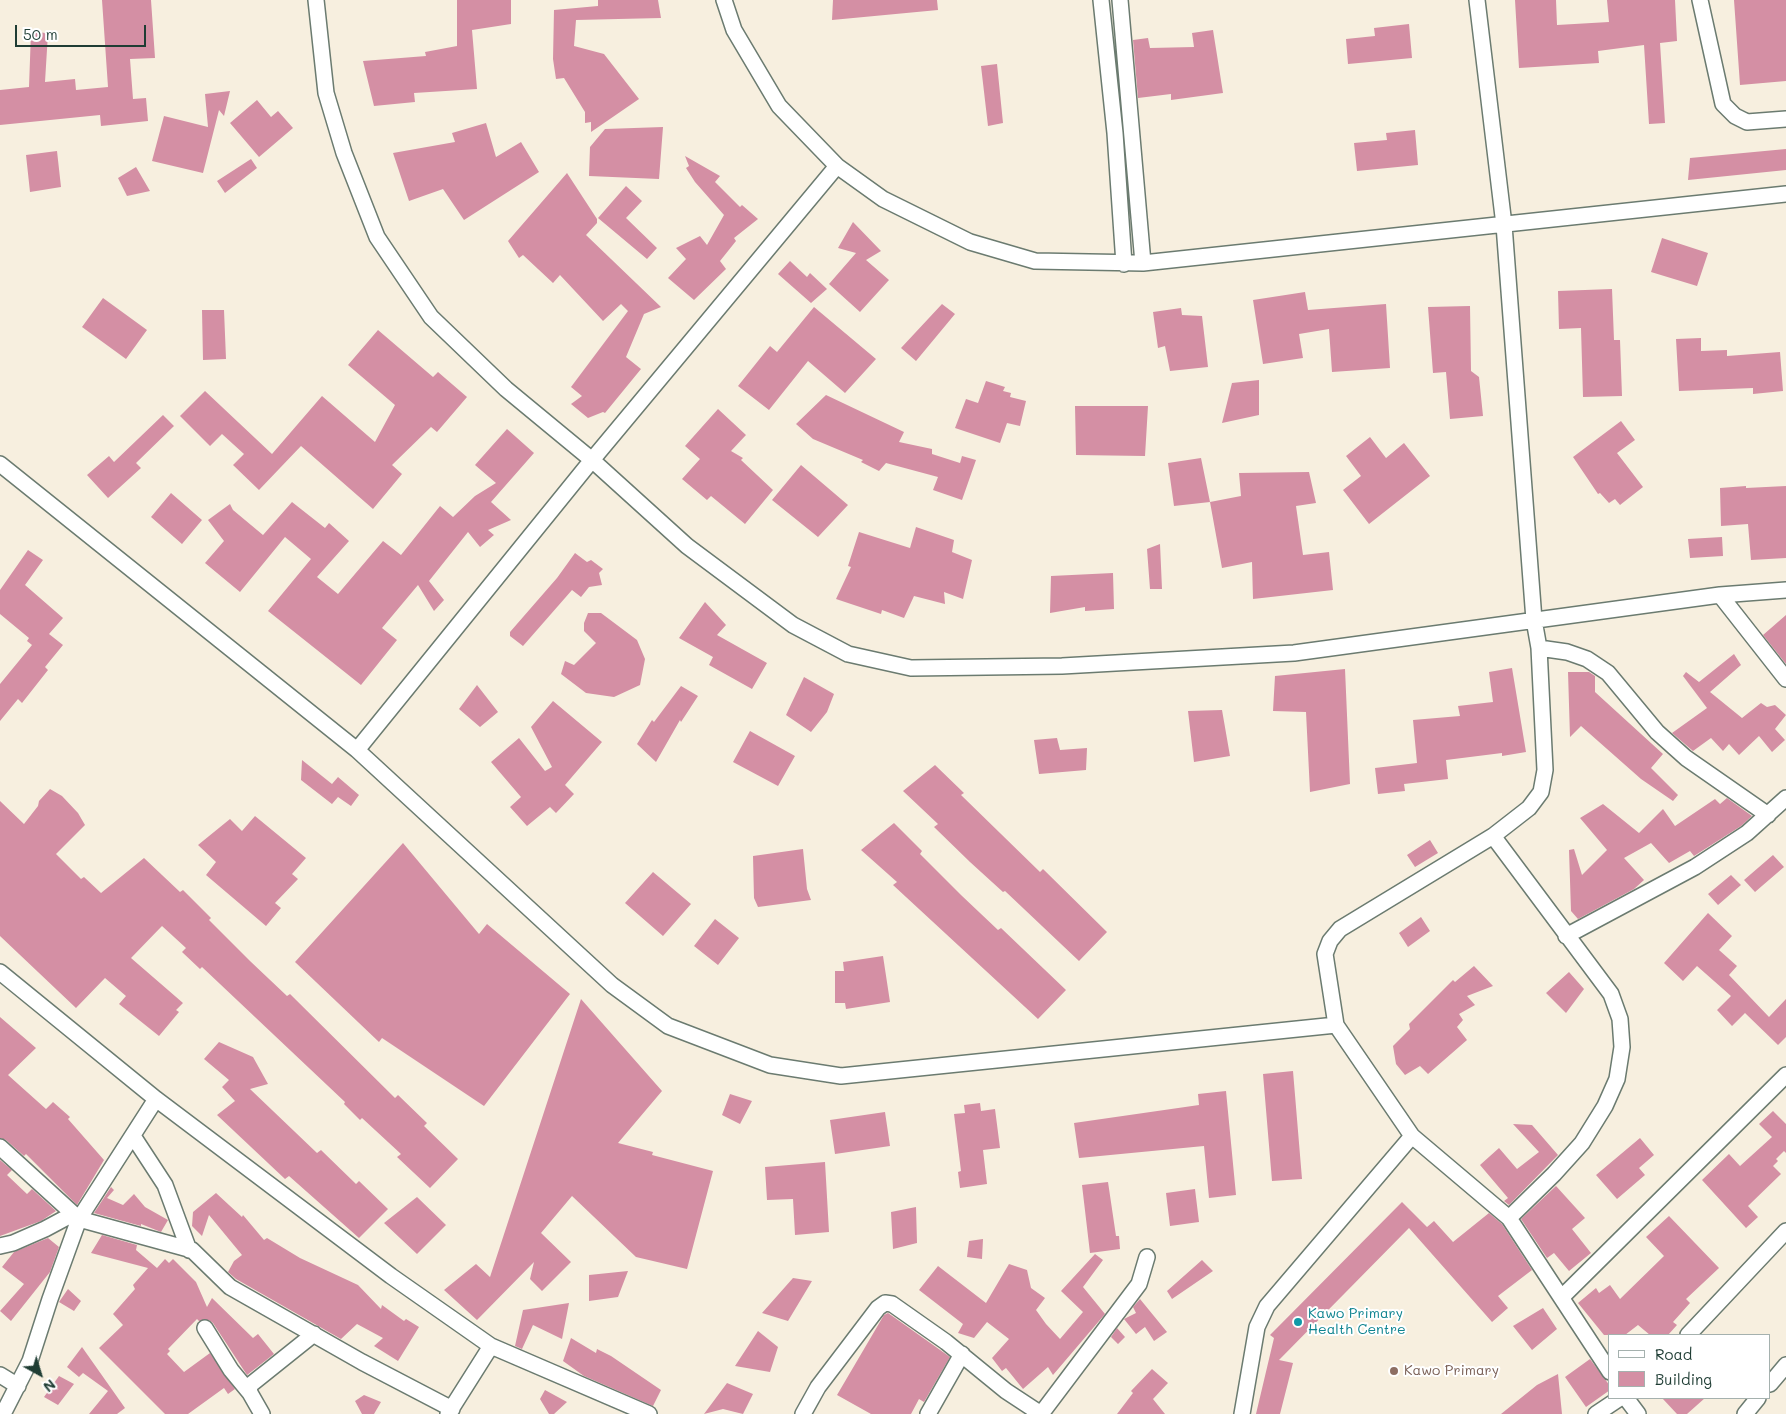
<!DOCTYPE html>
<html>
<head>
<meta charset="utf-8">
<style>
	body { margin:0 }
	#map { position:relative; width:1786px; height:1414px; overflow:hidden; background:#f7efdf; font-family:Mali,sans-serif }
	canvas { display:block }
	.legend { position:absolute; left:1608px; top:1334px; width:162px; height:65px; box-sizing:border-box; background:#fff; border:1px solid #a5b1ae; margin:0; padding:6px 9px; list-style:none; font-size:15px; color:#1f3d34 }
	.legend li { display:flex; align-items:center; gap:10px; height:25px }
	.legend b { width:25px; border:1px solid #a5b1ae }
	.north { position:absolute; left:15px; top:1349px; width:50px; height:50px; -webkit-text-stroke:4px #fff; paint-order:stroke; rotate:141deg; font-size:14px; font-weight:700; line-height:20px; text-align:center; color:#1f3d34 }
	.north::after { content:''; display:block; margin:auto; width:18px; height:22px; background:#1f3d34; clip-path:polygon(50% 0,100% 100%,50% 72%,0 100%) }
	.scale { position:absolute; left:15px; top:25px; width:131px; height:22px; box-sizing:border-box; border:2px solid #1f3d34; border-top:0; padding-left:6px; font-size:15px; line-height:18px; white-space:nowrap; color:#1f3d34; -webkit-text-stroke:4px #fff; paint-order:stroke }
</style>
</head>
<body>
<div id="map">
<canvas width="1786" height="1414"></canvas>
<ul class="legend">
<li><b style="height:6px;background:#fff"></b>Road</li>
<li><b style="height:14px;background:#d48fa4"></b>Building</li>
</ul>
<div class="north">N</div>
<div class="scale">50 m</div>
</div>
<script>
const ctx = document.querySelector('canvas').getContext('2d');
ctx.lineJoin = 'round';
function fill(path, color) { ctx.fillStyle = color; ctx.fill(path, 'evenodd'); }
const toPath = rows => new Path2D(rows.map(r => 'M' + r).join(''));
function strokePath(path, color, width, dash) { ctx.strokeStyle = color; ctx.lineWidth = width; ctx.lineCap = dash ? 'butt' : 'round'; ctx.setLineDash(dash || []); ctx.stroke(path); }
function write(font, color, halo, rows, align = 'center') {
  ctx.font = font + ' Mali,sans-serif'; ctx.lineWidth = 4; ctx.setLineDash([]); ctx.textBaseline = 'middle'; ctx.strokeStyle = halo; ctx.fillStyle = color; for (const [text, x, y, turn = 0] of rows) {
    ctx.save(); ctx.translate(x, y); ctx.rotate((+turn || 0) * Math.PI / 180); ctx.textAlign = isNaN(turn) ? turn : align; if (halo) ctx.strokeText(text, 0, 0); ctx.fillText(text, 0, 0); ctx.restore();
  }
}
fill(toPath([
	[102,0,151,0,155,58,130,59,133,99,146,98,148,121,101,126,100,115,0,125,0,90,29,87,31,32,48,33,45,82,75,79,76,90,108,87],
	[457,0,511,0,511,24,472,30,477,89,414,93,415,102,374,106,363,61,426,56,425,52,457,46],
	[598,0,658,0,661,18,576,20,574,46,604,54,639,99,591,132,591,122,585,123,585,112,564,78,556,79,553,59,554,10,598,6],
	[833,0,937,0,938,10,832,20],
	[1515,0,1556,0,1557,25,1609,22,1607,0,1675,0,1677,41,1660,43,1665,123,1649,124,1644,45,1598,51,1599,63,1519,68],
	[1734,0,1786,0,1786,81,1740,85],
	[1409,24,1412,58,1348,64,1346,39,1375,36,1374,28],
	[1213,30,1223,93,1171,100,1171,94,1138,98,1133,40,1148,38,1150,48,1194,47,1192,33],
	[997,64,1003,123,988,126,981,66],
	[230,91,224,116,219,110,203,173,152,161,164,116,208,127,205,94],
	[257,100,271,117,278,111,293,128,259,157,230,123],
	[486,123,496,157,521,142,539,172,464,220,443,189,409,201,393,153,455,142,452,133],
	[663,127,659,179,589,176,590,147,605,129],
	[1415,130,1418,165,1357,171,1354,143,1387,140,1386,133],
	[1786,149,1786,170,1688,180,1690,158],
	[57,151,61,187,30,192,26,155],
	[685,156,720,176,715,182,740,207,742,205,758,219,734,238,736,241,720,261,726,269,694,300,668,278,686,259,676,248,700,236,707,245,724,215,695,182,686,168,689,166],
	[251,159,257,168,225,193,217,181],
	[136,167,150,191,127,196,118,178],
	[567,173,597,219,597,223,586,235,661,307,644,314,626,357,641,369,605,413,603,412,588,418,571,404,582,396,571,387,628,311,621,304,603,321,560,275,553,283,523,255,519,258,508,241],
	[626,186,642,201,626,218,657,248,647,259,598,218],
	[853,222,881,251,866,260,889,280,860,312,829,284,856,253,838,248],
	[1662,238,1708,253,1697,286,1651,272],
	[790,261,807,277,810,273,827,289,811,303,778,274],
	[1612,289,1614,340,1620,340,1622,396,1583,397,1581,328,1559,329,1558,291],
	[1305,292,1308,310,1386,304,1390,368,1332,372,1329,329,1299,334,1303,358,1263,364,1253,300],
	[103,298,147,330,126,359,82,327],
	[942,304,955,314,916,361,901,348],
	[1470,306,1471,371,1479,377,1483,416,1450,419,1446,372,1433,373,1428,307],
	[814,307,876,359,845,393,808,361,769,410,738,386,770,346,777,352],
	[1181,308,1182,315,1202,316,1208,367,1170,371,1165,346,1158,348,1153,312],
	[202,310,224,310,226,359,203,360],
	[378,330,433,377,438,372,467,397,437,432,431,427,392,465,402,474,373,509,301,446,259,490,233,465,244,454,222,434,210,446,180,416,205,391,272,454,322,396,375,442,395,405,348,365],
	[1701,338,1701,351,1727,350,1727,356,1780,352,1783,391,1753,394,1753,388,1679,391,1676,339],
	[1259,380,1259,415,1222,423,1232,383],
	[986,381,1005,387,1003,391,1011,393,1010,397,1026,401,1020,426,1007,423,1000,443,955,428,966,399,978,403],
	[826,395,904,432,899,442,932,449,932,454,960,463,962,456,976,460,962,500,933,490,938,477,886,463,879,471,861,462,863,460,813,439,796,424],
	[1075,406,1148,406,1145,456,1076,455],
	[718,409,746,435,731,451,743,458,741,460,773,490,745,524,711,496,707,500,682,479,700,459,685,446],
	[163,415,174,426,136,463,141,468,108,498,87,475,109,456,114,462],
	[1621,421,1635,440,1617,453,1643,487,1620,505,1615,499,1609,503,1600,493,1598,494,1573,457],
	[507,429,534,453,491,502,511,520,488,530,494,535,480,547,468,532,429,581,444,600,434,611,418,585,382,628,397,640,361,685,268,611,311,559,285,537,240,592,205,563,224,541,208,520,230,504,233,510,263,535,292,502,325,528,329,523,349,541,317,577,338,594,383,541,401,555,440,506,453,517,475,496,496,483,475,465],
	[1370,437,1386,458,1404,443,1430,476,1369,524,1343,490,1361,476,1346,456],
	[1201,458,1210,502,1174,506,1168,463],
	[801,465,848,505,818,537,772,500],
	[1309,472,1316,503,1296,506,1303,555,1329,552,1333,590,1253,599,1252,562,1222,568,1210,502,1241,496,1239,473],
	[1746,486,1746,488,1786,486,1786,558,1751,560,1748,524,1721,526,1720,488],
	[171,493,202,520,182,544,151,517],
	[916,527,954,540,952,552,972,560,963,599,944,592,945,604,914,596,904,618,882,610,881,614,836,599,851,567,848,566,859,532,910,548],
	[1722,537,1723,556,1690,558,1688,539],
	[1160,544,1162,589,1150,589,1147,549],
	[28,550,43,560,25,585,63,618,49,634,63,645,45,667,48,670,22,703,18,699,0,721,0,684,32,645,27,641,29,638,0,614,0,590],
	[575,553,587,562,591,560,603,569,599,573,602,585,589,587,581,597,572,590,523,646,510,636,510,632,557,578],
	[1113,573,1114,609,1085,611,1085,607,1050,613,1051,576],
	[705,602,726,625,717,635,767,663,752,689,709,665,713,657,679,638],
	[588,613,601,613,637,640,645,659,640,685,614,697,586,693,561,674,565,661,574,665,596,643,584,631,584,623],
	[1786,615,1786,664,1763,635],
	[1734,654,1741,665,1710,692,1742,718,1761,703,1767,707,1775,705,1786,715,1775,729,1785,740,1772,752,1759,736,1739,755,1729,744,1723,751,1711,738,1693,751,1672,733,1707,708,1683,676,1686,672,1699,682],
	[1512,668,1526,752,1502,756,1502,753,1446,760,1448,779,1404,784,1405,791,1378,794,1375,768,1417,763,1413,720,1460,716,1458,706,1493,702,1489,672],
	[1345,669,1350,784,1310,792,1306,712,1273,711,1275,676],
	[1568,672,1589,672,1595,676,1595,692,1663,754,1651,768,1678,795,1673,801,1641,779,1581,726,1570,737],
	[804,677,834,694,827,712,811,732,786,715],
	[477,685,498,712,480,727,459,709],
	[681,686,698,696,681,722,680,720,656,762,637,744,652,720,654,722],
	[553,701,602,742,565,785,574,794,556,813,550,807,527,826,510,807,521,797,491,762,519,738,545,771,552,767,531,727],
	[1222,710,1230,756,1194,762,1188,711],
	[750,731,795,756,778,786,733,762],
	[1057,738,1060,750,1087,748,1086,770,1039,774,1034,740],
	[302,760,332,784,338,777,359,795,351,806,338,797,332,804,301,780],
	[935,765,964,793,961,795,1040,872,1043,869,1107,932,1079,961,1005,891,1003,892,970,862,934,827,938,824,903,791],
	[50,789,62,796,78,813,85,825,56,854,81,879,84,877,101,893,144,858,180,892,183,890,211,918,209,920,250,961,287,996,290,994,395,1098,398,1095,427,1123,424,1126,458,1159,430,1188,397,1157,401,1154,362,1118,360,1120,344,1104,345,1102,202,967,200,969,182,952,186,948,162,926,131,958,183,1003,176,1010,179,1012,159,1036,119,1004,126,996,105,978,76,1008,0,936,0,801,24,824,38,806,39,801],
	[1727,798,1752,816,1741,826,1694,856,1690,851,1669,863,1651,843,1624,858,1644,880,1634,889,1578,919,1571,911,1569,850,1574,849,1582,875,1607,850,1580,818,1603,804,1639,833,1663,809,1675,826,1715,799,1720,804],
	[255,816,306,858,292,874,298,879,275,903,281,908,266,926,206,875,216,862,198,845,230,819,242,831],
	[894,823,922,851,920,854,961,895,998,930,1001,928,1066,990,1038,1019,893,885,897,882,861,850],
	[1430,840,1438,853,1415,867,1407,855],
	[403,843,479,934,487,924,570,994,484,1106,382,1038,379,1042,295,962],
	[803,849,807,889,811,900,758,907,754,898,753,856],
	[1773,855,1784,867,1755,892,1744,880],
	[653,872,691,904,663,936,625,903],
	[1731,875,1741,885,1718,905,1708,894],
	[1708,913,1732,936,1719,950,1737,966,1729,975,1769,1017,1786,999,1786,1037,1778,1045,1745,1013,1732,1026,1717,1010,1731,996,1697,966,1683,981,1664,963],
	[1421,917,1430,931,1408,947,1399,933],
	[715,919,739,938,718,965,694,946],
	[883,956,890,1002,846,1009,845,1003,835,1003,835,971,844,971,843,962],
	[1474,966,1493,986,1467,996,1475,1005,1459,1014,1463,1020,1457,1027,1467,1040,1428,1074,1420,1066,1405,1075,1396,1064,1393,1046,1410,1029,1409,1024,1453,980,1455,982],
	[1569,972,1584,989,1566,1013,1546,993],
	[581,999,662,1091,618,1143,653,1152,652,1155,713,1171,687,1269,636,1257,572,1196,541,1233,571,1262,542,1291,530,1279,534,1262,477,1320,444,1290,476,1264,490,1277],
	[0,1017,36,1048,8,1075,46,1109,53,1102,70,1117,68,1119,104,1160,77,1205,26,1154,24,1156,6,1140,0,1138],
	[219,1042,253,1057,268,1084,250,1089,317,1153,321,1150,356,1184,359,1181,388,1209,359,1238,289,1176,285,1179,217,1115,235,1101,222,1087,229,1080,204,1059],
	[1293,1071,1302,1179,1272,1181,1263,1074],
	[1226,1091,1236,1195,1209,1198,1204,1146,1079,1158,1074,1123,1199,1105,1198,1094],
	[730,1094,752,1101,740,1124,722,1115],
	[980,1103,981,1111,995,1109,1000,1148,983,1150,987,1184,960,1188,958,1172,961,1171,954,1114,965,1113,964,1105],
	[1773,1111,1786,1124,1786,1153,1784,1151,1776,1159,1778,1161,1773,1166,1781,1174,1748,1206,1758,1217,1746,1228,1702,1180,1729,1154,1740,1166,1772,1137,1759,1124],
	[885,1112,890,1146,835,1154,830,1120],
	[1513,1124,1532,1125,1558,1155,1509,1205,1504,1201,1508,1198,1480,1165,1499,1148,1517,1169,1539,1152],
	[1640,1138,1654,1155,1639,1168,1645,1175,1617,1199,1596,1175],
	[0,1160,12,1170,7,1175,27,1194,32,1189,56,1211,41,1221,0,1236],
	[825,1162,829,1232,795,1235,793,1199,767,1200,765,1167],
	[1108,1182,1116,1236,1119,1236,1120,1249,1090,1253,1082,1185],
	[1556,1186,1585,1218,1572,1229,1591,1253,1569,1271,1554,1253,1547,1258,1521,1219],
	[111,1187,114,1190,107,1198,123,1205,134,1194,145,1207,168,1220,161,1232,141,1224,141,1226,94,1213],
	[1195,1189,1199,1222,1170,1226,1166,1193],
	[216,1193,242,1217,243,1215,264,1240,267,1238,300,1258,358,1285,381,1309,382,1305,404,1321,406,1319,419,1327,398,1361,374,1346,383,1338,357,1324,341,1339,236,1279,228,1272,234,1261,242,1255,209,1215,202,1236,192,1226,193,1212],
	[417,1197,446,1225,417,1254,384,1223],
	[1402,1202,1427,1227,1434,1221,1453,1242,1489,1213,1502,1224,1532,1270,1498,1296,1508,1308,1492,1322,1409,1228,1279,1360,1293,1363,1280,1414,1256,1414,1274,1338,1270,1335],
	[916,1207,917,1243,893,1249,891,1212],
	[1669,1216,1719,1268,1686,1299,1690,1303,1673,1322,1677,1325,1668,1335,1650,1335,1638,1325,1625,1335,1604,1335,1578,1303,1596,1288,1599,1293,1610,1285,1620,1299,1664,1256,1646,1237],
	[102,1235,137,1245,136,1250,157,1268,165,1259,169,1263,173,1259,196,1282,207,1307,212,1298,253,1338,258,1334,274,1354,247,1375,213,1323,209,1320,199,1321,197,1319,168,1349,170,1351,167,1354,184,1372,210,1353,235,1389,228,1394,224,1388,188,1414,165,1414,99,1348,123,1325,113,1314,135,1289,133,1285,148,1268,91,1253],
	[48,1238,59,1247,50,1272,11,1321,0,1311,24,1284,2,1267,14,1252],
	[983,1239,982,1259,967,1257,969,1241],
	[1095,1254,1103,1260,1083,1287,1105,1314,1053,1375,1048,1367,1023,1389,1006,1368,1002,1371,992,1358,1009,1339,987,1322,974,1338,958,1333,963,1324,919,1290,938,1266,986,1303,1009,1264,1027,1270,1031,1288,1045,1298,1036,1310,1046,1324,1060,1339,1083,1312,1061,1291],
	[1202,1260,1213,1271,1172,1299,1167,1291],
	[628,1271,618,1297,589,1301,589,1275],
	[793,1278,812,1281,788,1321,762,1313],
	[68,1289,81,1301,74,1311,59,1302],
	[1140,1299,1167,1332,1154,1341,1145,1327,1136,1334,1124,1319,1136,1313,1133,1307],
	[569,1303,562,1339,533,1325,522,1349,515,1346,523,1310],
	[1543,1308,1557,1329,1532,1350,1513,1326],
	[888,1313,950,1357,924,1402,919,1399,911,1414,871,1414,837,1395,884,1315],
	[1117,1328,1125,1337,1118,1344,1111,1337],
	[758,1331,778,1347,770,1372,735,1366],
	[571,1338,596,1353,597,1349,611,1356,661,1390,653,1406,584,1376,563,1361],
	[82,1347,125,1408,117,1414,89,1414,108,1391,83,1373,79,1377,67,1367],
	[1590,1359,1610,1386,1610,1390,1586,1407,1565,1377],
	[1152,1369,1168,1383,1153,1399,1165,1414,1117,1414,1133,1393,1131,1391],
	[1558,1374,1562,1414,1501,1414,1537,1385],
	[59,1376,74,1384,58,1405,44,1397],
	[727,1383,753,1394,743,1414,723,1409,704,1414],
	[545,1390,567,1402,554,1414,549,1414,540,1399],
	[364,1395,381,1402,374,1414,362,1414,355,1401],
	[1662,1398,1705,1398,1687,1414,1677,1414]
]), '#d48fa4');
const street = toPath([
	[316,0,326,93,344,153,377,237,431,317,506,389,592,460,687,546,793,625,848,654,911,668,1062,666,1294,653,1720,595,1786,590],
	[724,0,734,30,779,106,837,166,883,199,970,242,1035,261,1143,263,1786,194],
	[1101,0,1115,133,1124,264],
	[1120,0,1143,263],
	[1700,0,1723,104,1735,116,1747,122,1786,119],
	[0,464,357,750,592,460,837,166],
	[1720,595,1786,679],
	[1539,648,1567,652,1587,659,1608,673,1657,732,1686,758,1768,815],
	[357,750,612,985,668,1026,770,1065,841,1076,1336,1025],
	[1493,836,1611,994,1620,1019,1622,1047,1617,1079,1605,1106,1582,1143,1554,1174,1509,1218],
	[1566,936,1695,867,1747,833,1786,798],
	[0,972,156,1099,391,1276,491,1346,649,1414],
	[133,1136,165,1185,189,1250],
	[1412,1136,1509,1218,1610,1372],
	[0,1147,79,1219,192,1250,230,1287,362,1362,452,1409],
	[0,1246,13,1243,45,1229,73,1214],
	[1562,1297,1786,1075],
	[205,1328,231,1370,250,1393],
	[1688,1335,1786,1231],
	[0,1375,18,1386],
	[1770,1384,1786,1365],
	[1626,1398,1638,1414],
	[3,1414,30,1361,50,1299,79,1219,156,1099],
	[262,1414,250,1393,249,1386,314,1334],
	[448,1414,491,1346],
	[803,1414,818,1387,878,1308,885,1303,892,1304,946,1342,1006,1391,1041,1414],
	[928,1414,962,1354],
	[1041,1414,1139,1284,1147,1257],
	[1242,1414,1257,1327,1267,1306,1412,1136,1336,1025,1325,954,1330,941,1340,929,1493,836,1529,808,1541,792,1545,770,1539,648,1534,620,1504,225,1477,0],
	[1596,1414,1620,1398],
	[1745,1414,1758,1398]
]);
strokePath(street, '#6b7b70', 18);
strokePath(street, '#fff', 15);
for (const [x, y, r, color] of [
	[1298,1322,5,"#0f9aa8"],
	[1394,1371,5,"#8d6e63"]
]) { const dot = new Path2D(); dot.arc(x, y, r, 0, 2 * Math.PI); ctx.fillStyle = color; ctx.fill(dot); strokePath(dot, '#fff', 2); }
write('14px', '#0d838f', '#fff', [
	["Kawo Primary",1308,1314],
	["Health Centre",1308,1330]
], 'left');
write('14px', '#785e54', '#fff', [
	["Kawo Primary",1404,1371]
], 'left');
</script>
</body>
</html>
